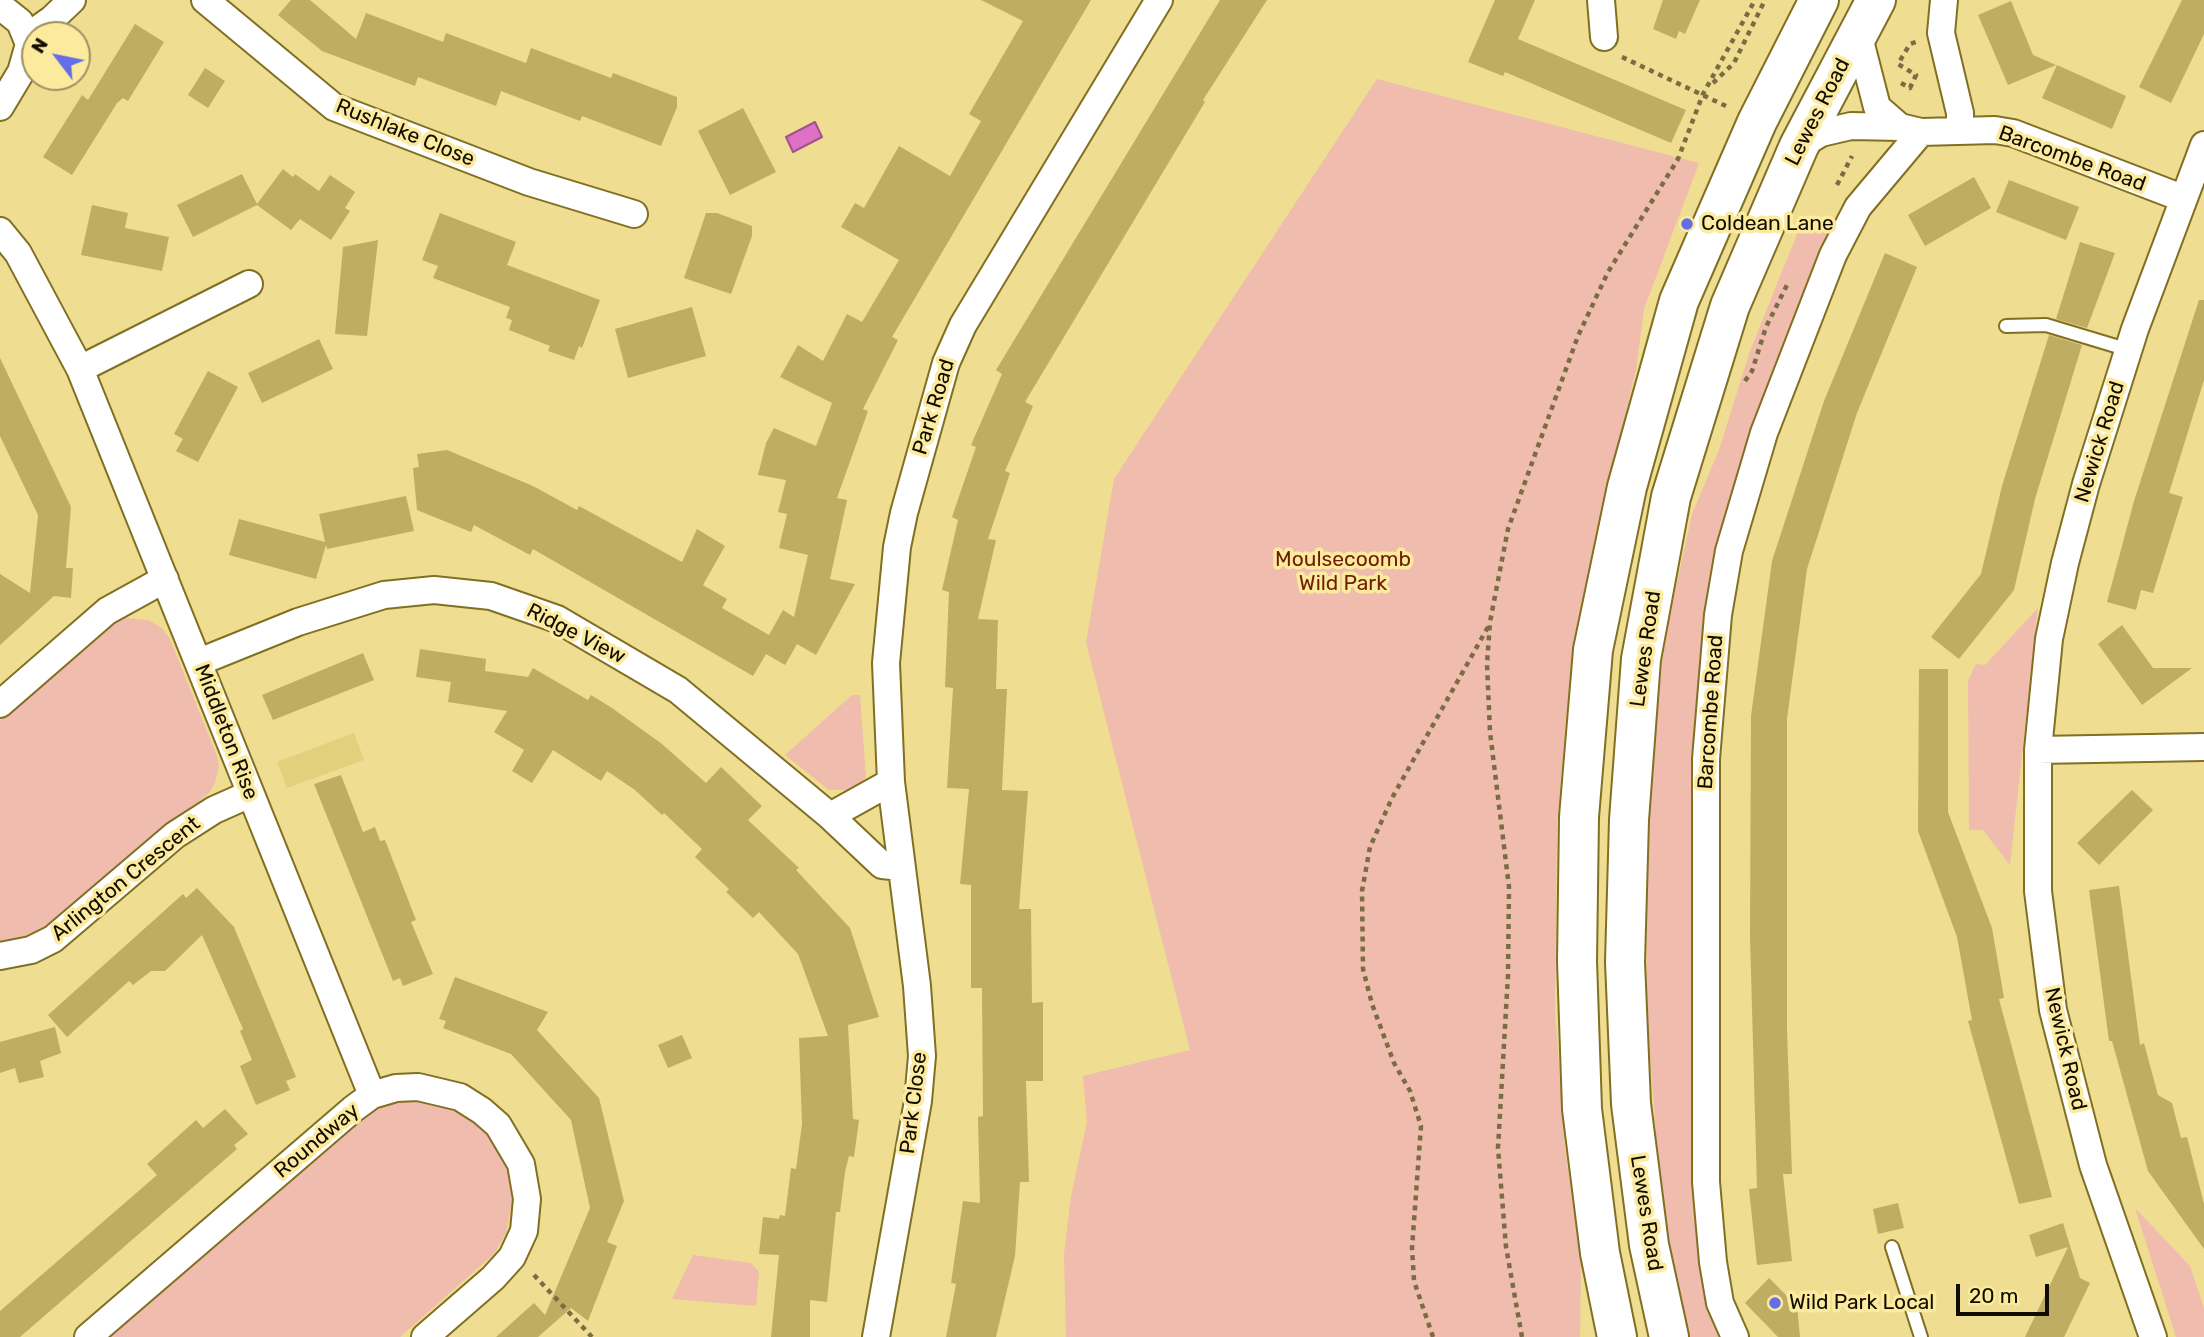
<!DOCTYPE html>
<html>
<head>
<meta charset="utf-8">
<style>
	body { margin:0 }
	#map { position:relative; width:2204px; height:1337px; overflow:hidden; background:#efdd91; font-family:Rubik,sans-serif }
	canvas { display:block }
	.north { position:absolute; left:21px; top:21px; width:70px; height:70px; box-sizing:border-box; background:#fcea9e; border:2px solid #9e915f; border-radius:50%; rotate:302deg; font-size:19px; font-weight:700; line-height:28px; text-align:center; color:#110c00 }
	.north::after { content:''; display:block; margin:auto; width:24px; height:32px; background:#656ee7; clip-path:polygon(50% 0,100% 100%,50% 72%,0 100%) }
	.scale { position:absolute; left:1956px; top:1284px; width:93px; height:32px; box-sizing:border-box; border:4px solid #110c00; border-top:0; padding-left:9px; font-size:21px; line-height:24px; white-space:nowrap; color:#110c00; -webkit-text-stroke:5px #fcea9e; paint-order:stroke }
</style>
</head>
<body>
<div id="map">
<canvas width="2204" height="1337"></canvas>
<div class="north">N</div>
<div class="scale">20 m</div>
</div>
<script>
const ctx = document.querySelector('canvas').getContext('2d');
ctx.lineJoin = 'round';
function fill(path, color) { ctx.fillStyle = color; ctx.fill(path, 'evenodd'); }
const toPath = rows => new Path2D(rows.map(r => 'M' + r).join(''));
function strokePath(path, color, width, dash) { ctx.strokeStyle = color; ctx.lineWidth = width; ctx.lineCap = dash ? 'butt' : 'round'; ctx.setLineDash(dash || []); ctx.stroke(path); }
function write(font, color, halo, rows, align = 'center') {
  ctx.font = font + ' Rubik,sans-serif'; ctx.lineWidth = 7; ctx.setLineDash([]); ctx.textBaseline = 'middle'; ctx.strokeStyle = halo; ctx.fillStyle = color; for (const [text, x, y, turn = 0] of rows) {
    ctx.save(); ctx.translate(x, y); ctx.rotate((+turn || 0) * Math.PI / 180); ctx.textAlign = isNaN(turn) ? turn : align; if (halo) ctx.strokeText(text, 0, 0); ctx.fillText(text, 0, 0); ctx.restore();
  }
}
fill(toPath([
	[354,733,364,760,287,788,277,762]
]), '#e4d07c');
fill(toPath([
	[1377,79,1699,163,1644,309,1636,370,1592,555,1571,661,1557,824,1555,1011,1565,1149,1581,1259,1580,1337,1066,1337,1064,1254,1071,1196,1087,1122,1083,1076,1190,1050,1086,642,1114,479],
	[1804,217,1833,233,1765,393,1744,455,1724,519,1700,652,1692,789,1693,991,1723,1337,1686,1337,1670,1255,1659,1176,1646,1002,1648,807,1657,696,1668,624,1692,514,1719,450,1750,351],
	[2038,608,2010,865,1983,830,1969,830,1968,681,1976,664,1985,665],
	[125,618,148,620,162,628,170,639,217,756,219,766,215,783,210,792,44,930,19,940,0,943,0,721,99,633,114,621],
	[852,695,860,695,866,777,859,786,849,790,829,790,785,755],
	[412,1098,447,1104,471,1117,492,1137,506,1162,512,1201,506,1233,495,1253,400,1337,106,1337,376,1105],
	[2135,1208,2190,1266,2204,1308,2204,1337,2176,1337],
	[693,1255,751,1263,759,1272,756,1306,672,1299]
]), '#efbcad');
const water = toPath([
	[815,122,822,137,793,152,786,137,815,122]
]);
fill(water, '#de71c6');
strokePath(water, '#a0538b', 2);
fill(toPath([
	[291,0,310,0,356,39,366,13,443,42,446,33,526,63,531,48,611,78,613,73,677,97,677,107,661,146,582,116,580,121,501,91,496,106,418,77,415,86,322,51,278,15],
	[981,0,1091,0,892,337,898,340,863,409,868,411,837,498,847,500,830,579,855,584,816,655,797,644,785,665,766,654,753,676,533,549,530,555,474,525,471,532,417,510,413,468,419,467,417,454,447,450,533,486,577,510,579,506,682,562,697,529,725,546,703,585,727,599,722,608,769,635,783,610,794,617,808,555,779,548,787,514,778,512,786,480,758,475,766,443,774,428,816,446,832,403,780,377,798,345,823,361,847,314,862,322,899,260,841,227,855,203,864,208,899,146,950,176,981,121,969,114,1023,21],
	[1220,0,1267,0,1203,100,1205,102,1025,402,1033,406,1005,471,1010,473,988,539,996,540,978,619,998,620,996,689,1007,689,1002,790,1028,791,1019,909,1031,909,1032,1003,1043,1002,1043,1081,1026,1081,1029,1182,1020,1182,1015,1256,996,1337,946,1337,956,1284,951,1283,963,1201,980,1203,978,1117,983,1116,982,988,971,988,971,885,960,884,969,789,947,788,953,688,945,687,949,592,942,590,958,520,952,517,976,447,971,445,1002,374,996,370],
	[1495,0,1535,0,1518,39,1686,110,1671,143,1505,72,1503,76,1468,62],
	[1663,0,1700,0,1685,34,1679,31,1676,39,1653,29],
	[2182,0,2204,0,2204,34,2171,103,2139,87],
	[2011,1,2033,55,2056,65,2008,85,1978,15],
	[135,24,164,42,128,101,123,98,117,103,72,175,43,157,82,95,88,100],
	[2057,65,2126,96,2112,129,2042,98],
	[205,68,225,81,208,108,188,95],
	[743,108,776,172,730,195,698,131],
	[283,169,293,177,295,174,319,191,330,175,355,192,345,208,350,211,331,240,300,219,291,230,257,205,193,237,177,205,242,174,257,204],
	[1974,177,1991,208,1925,246,1908,215],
	[2009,180,2079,207,2066,240,1996,212],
	[92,205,128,213,125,228,169,237,162,271,81,255],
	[440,213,516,242,507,265,600,300,582,348,579,346,574,360,548,351,550,346,509,330,512,320,506,318,510,307,433,278,438,266,422,260],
	[706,213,717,213,752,226,752,236,731,294,684,278],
	[378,240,367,336,335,334,343,247],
	[2080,242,2115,253,2087,328,2056,319],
	[1885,253,1917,267,1857,413,1807,569,1787,719,1787,1030,1792,1174,1783,1174,1792,1261,1757,1265,1749,1189,1757,1188,1750,936,1751,716,1772,561,1824,401],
	[2199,300,2204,300,2204,380,2169,493,2183,497,2153,593,2141,590,2136,610,2107,602,2134,501],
	[692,307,706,356,628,378,615,329],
	[2049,335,2082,345,2035,499,2014,590,1959,659,1931,637,1981,574,2002,486],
	[319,339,333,369,262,403,248,373],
	[0,358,71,507,66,568,73,568,71,598,54,596,0,645,0,574,30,593,38,515,0,436],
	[208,371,238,387,198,462,176,451,183,439,174,434],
	[406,496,414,531,327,549,326,545,316,579,229,555,239,519,325,542,319,514],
	[2122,625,2153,668,2192,668,2142,705,2098,644],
	[420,649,486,659,485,671,528,677,533,668,588,700,591,695,612,708,662,744,706,783,721,767,762,806,748,820,799,868,796,870,850,928,879,1017,848,1025,853,1119,859,1120,854,1157,849,1156,845,1172,840,1212,836,1212,827,1302,810,1300,810,1337,771,1337,779,1255,759,1254,763,1217,779,1219,780,1215,785,1216,791,1168,796,1169,802,1124,799,1038,828,1036,798,954,759,912,753,918,726,892,729,889,695,857,702,849,664,813,662,815,635,790,607,771,601,781,553,750,532,783,512,771,524,750,494,732,507,711,448,702,451,682,416,677],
	[363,653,374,680,273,720,262,695],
	[1919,669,1948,669,1948,812,1992,928,2004,998,1999,999,2052,1197,2019,1204,1968,1021,1972,1020,1957,937,1918,831],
	[341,775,363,832,375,827,380,841,385,840,416,920,411,922,433,974,403,986,400,978,393,981,314,784],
	[2132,790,2153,810,2099,865,2077,843],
	[2119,886,2140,1045,2144,1043,2158,1095,2172,1103,2181,1138,2187,1137,2204,1204,2204,1249,2148,1171,2112,1041,2109,1041,2089,890],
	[197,888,234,927,296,1077,286,1081,290,1090,256,1105,240,1066,252,1060,240,1031,243,1029,202,935,165,971,151,971,133,985,129,981,67,1037,48,1015,183,894,186,898],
	[455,977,548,1012,537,1030,599,1098,624,1201,607,1242,617,1246,588,1321,571,1308,538,1337,496,1337,534,1303,545,1315,590,1208,571,1120,511,1054,443,1028,446,1021,439,1019],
	[55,1027,61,1053,40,1061,44,1077,19,1083,15,1068,0,1073,0,1042],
	[682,1035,692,1058,668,1068,658,1045],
	[225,1109,248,1134,234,1145,237,1149,20,1337,0,1337,0,1311,157,1175,147,1164,196,1120,203,1128],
	[1898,1203,1904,1228,1878,1234,1873,1209],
	[2063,1223,2080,1278,2090,1283,2064,1337,2025,1337,2068,1247,2036,1257,2029,1235],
	[1769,1278,1797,1306,1800,1337,1778,1337,1745,1303]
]), '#bfad63');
const service = toPath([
	[2006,326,2046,325,2129,350],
	[1892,1247,1921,1337]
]);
const minor = toPath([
	[205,0,334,107,529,182,634,214],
	[1601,0,1604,37],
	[1944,0,1941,33,1960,113,1960,129],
	[0,6,20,22,29,44,21,72,0,107],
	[26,33,35,31,52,19,72,0],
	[1858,33,1877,107,1900,127],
	[1799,146,1821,133,1851,126,1900,127,1921,132,1995,130,2013,133,2182,198],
	[0,231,18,253,80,369,372,1095],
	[80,369,249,284],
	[199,662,298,622,384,595,434,590,491,596,557,619,678,690,830,816,882,865,901,867],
	[0,704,107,611,165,579],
	[2038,750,2204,747],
	[830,816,891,782],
	[0,956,31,950,53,939,175,835,214,810,250,794],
	[88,1337,353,1109,372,1095,396,1088,418,1087,460,1097,482,1111,498,1125,521,1164,527,1199,524,1231,512,1257,493,1278,425,1337],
	[876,1337,918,1101,922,1056,917,986,891,782,886,663,897,547,904,513,946,363,963,325,1159,0],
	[1735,1337,1720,1303,1713,1262,1706,1182,1706,759,1718,615,1729,551,1764,433,1833,255,1858,207,1921,132],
	[2153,1337,2093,1165,2053,1010,2038,891,2038,750,2049,639,2065,563,2086,484,2135,329,2204,145]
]);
const primary = toPath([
	[1617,1337,1600,1253,1582,1109,1577,961,1579,817,1593,650,1627,487,1679,301,1757,122,1819,0],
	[1669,1337,1649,1245,1631,1104,1625,962,1629,820,1641,659,1671,497,1730,306,1799,146,1876,0]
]);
strokePath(service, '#816f22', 16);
strokePath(minor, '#816f22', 30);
strokePath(primary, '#816f22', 42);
strokePath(toPath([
	[1622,57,1728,107],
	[1713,83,1734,63,1765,0],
	[1901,83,1910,88,1916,75,1898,64,1910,44,1916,42],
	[1837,185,1852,156],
	[1745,381,1752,371,1766,327,1789,281],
	[534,1275,592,1337],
	[1433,1337,1414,1281,1412,1248,1421,1126,1410,1091,1394,1063,1372,1004,1363,969,1362,891,1370,847,1392,798,1488,627],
	[1522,1337,1506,1247,1498,1148,1508,975,1509,887,1490,732,1487,664,1490,622,1508,529,1578,336,1608,272,1678,159,1703,94,1755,0]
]), '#786d43', 4.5, [5, 5]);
strokePath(service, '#fff', 12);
strokePath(minor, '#fff', 26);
strokePath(primary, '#fff', 38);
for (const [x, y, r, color] of [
	[1687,224,7,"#656ee7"],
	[1775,1303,7,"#656ee7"]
]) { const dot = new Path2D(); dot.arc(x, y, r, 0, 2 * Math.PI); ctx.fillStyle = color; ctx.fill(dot); strokePath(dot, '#fcea9e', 2.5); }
write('21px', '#110c00', '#fcea9e', [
	["Lewes Road",1818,112,-63],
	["Rushlake Close",405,133,22],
	["Barcombe Road",2072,159,20],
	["Park Road",934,407,-73],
	["Newick Road",2100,442,-73],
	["Ridge View",576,634,27],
	["Lewes Road",1646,649,-82],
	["Barcombe Road",1711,712,-86],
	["Middleton Rise",226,732,69],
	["Arlington Crescent",126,879,-39],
	["Newick Road",2065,1049,77],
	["Park Close",914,1103,-83],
	["Roundway",317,1141,-40],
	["Lewes Road",1646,1213,81]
]);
write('21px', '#110c00', '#fcea9e', [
	["Coldean Lane",1701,224],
	["Wild Park Local",1789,1303]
], 'left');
write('21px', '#6f1e04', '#fcea9e', [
	["Moulsecoomb",1343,560],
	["Wild Park",1343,584]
]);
</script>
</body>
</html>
